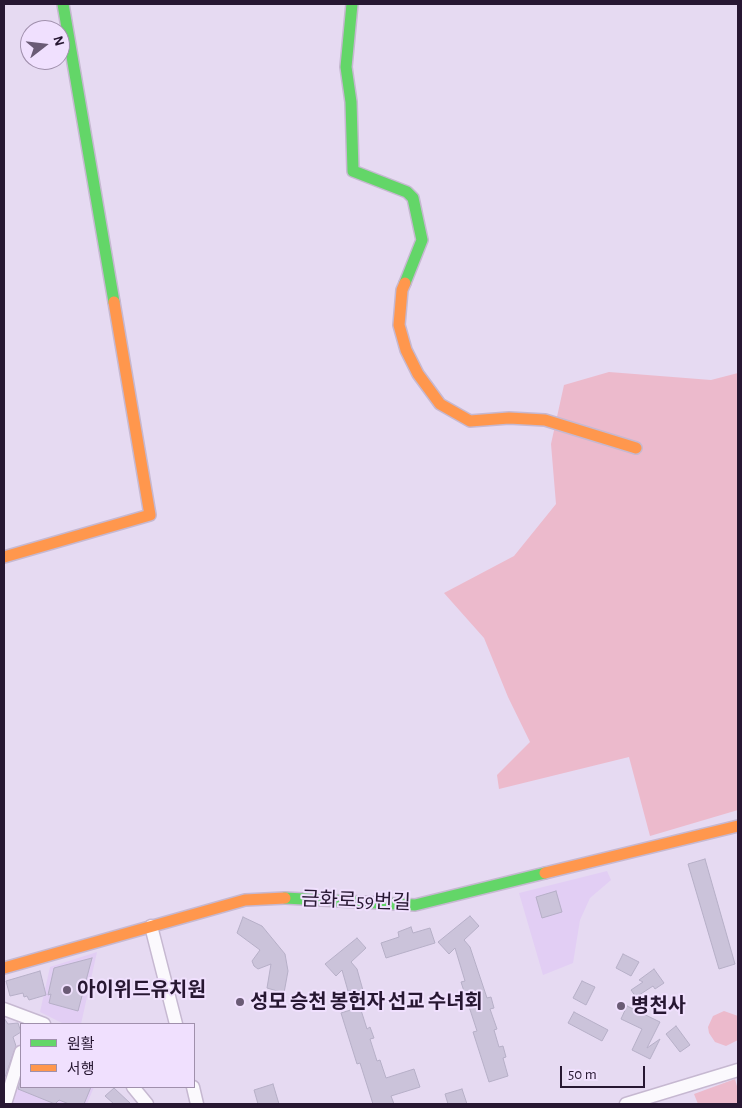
<!DOCTYPE html>
<html>
<head>
<meta charset="utf-8">
<style>
	body { margin:0 }
	#map { position:relative; width:742px; height:1108px; overflow:hidden; background:#e6daf2; font-family:"Alegreya Sans","Noto Sans KR",sans-serif }
	canvas { display:block }
	.frame { position:absolute; inset:0; border:5px solid #271732; pointer-events:none }
	.legend { position:absolute; left:20px; top:1023px; width:175px; height:65px; box-sizing:border-box; background:#f0e0fe; border:1px solid #a090ac; margin:0; padding:6px 9px; list-style:none; font-size:15px; color:#271732 }
	.legend li { display:flex; align-items:center; gap:10px; height:25px }
	.legend b { width:25px; border:1px solid #a090ac }
	.north { position:absolute; left:20px; top:20px; width:50px; height:50px; box-sizing:border-box; background:#f0e0fe; border:1px solid #a090ac; border-radius:50%; rotate:74deg; font-size:14px; font-weight:700; line-height:20px; text-align:center; color:#271732 }
	.north::after { content:''; display:block; margin:auto; width:18px; height:22px; background:#6a5b75; clip-path:polygon(50% 0,100% 100%,50% 72%,0 100%) }
	.scale { position:absolute; left:560px; top:1066px; width:85px; height:22px; box-sizing:border-box; border:2px solid #271732; border-top:0; padding-left:6px; font-size:15px; line-height:18px; white-space:nowrap; color:#271732; -webkit-text-stroke:4px #f0e0fe; paint-order:stroke }
</style>
</head>
<body>
<div id="map">
<canvas width="742" height="1108"></canvas>
<div class="frame"></div>
<ul class="legend">
<li><b style="height:6px;background:#63d668"></b>원활</li>
<li><b style="height:6px;background:#ff974d"></b>서행</li>
</ul>
<div class="north">N</div>
<div class="scale">50 m</div>
</div>
<script>
const ctx = document.querySelector('canvas').getContext('2d');
ctx.lineJoin = 'round';
function fill(path, color) { ctx.fillStyle = color; ctx.fill(path, 'evenodd'); }
const toPath = rows => new Path2D(rows.map(r => 'M' + r).join(''));
function strokePath(path, color, width, dash) { ctx.strokeStyle = color; ctx.lineWidth = width; ctx.lineCap = dash ? 'butt' : 'round'; ctx.setLineDash(dash || []); ctx.stroke(path); }
function write(font, color, halo, rows, align = 'center') {
  ctx.font = font + ' "Alegreya Sans","Noto Sans KR",sans-serif'; ctx.lineWidth = 4; ctx.setLineDash([]); ctx.textBaseline = 'middle'; ctx.strokeStyle = halo; ctx.fillStyle = color; for (const [text, x, y, turn = 0] of rows) {
    ctx.save(); ctx.translate(x, y); ctx.rotate((+turn || 0) * Math.PI / 180); ctx.textAlign = isNaN(turn) ? turn : align; if (halo) ctx.strokeText(text, 0, 0); ctx.fillText(text, 0, 0); ctx.restore();
  }
}
fill(toPath([
	[607,871,611,880,590,898,580,920,573,963,543,975,519,893],
	[97,952,81,1024,64,1024,40,1012,50,967],
	[21,1074,21,1087,94,1087,87,1104,11,1104]
]), '#e2cef4');
fill(toPath([
	[609,372,711,380,738,373,738,810,650,836,629,757,499,789,497,775,530,742,508,697,484,638,444,593,514,556,556,504,551,444,564,385],
	[724,1011,738,1016,738,1040,726,1046,715,1042,709,1033,708,1027,713,1016],
	[735,1079,738,1090,738,1104,698,1104,694,1094]
]), '#ecbacc');
const building = toPath([
	[705,859,735,964,719,969,688,864,705,859],
	[556,891,562,912,542,918,536,897,556,891],
	[470,916,479,926,464,940,470,947,487,998,491,997,494,1008,490,1009,497,1029,494,1030,499,1047,503,1046,506,1057,503,1058,508,1076,489,1082,473,1032,477,1031,461,982,465,981,455,948,449,954,438,942,470,916],
	[243,917,262,926,285,954,288,971,284,993,267,988,271,964,258,969,254,966,252,961,260,950,237,933,243,917],
	[411,927,413,933,430,928,435,943,386,958,381,943,399,937,398,932,411,927],
	[357,938,366,948,351,962,357,969,364,994,350,998,342,970,336,976,325,964,357,938],
	[623,954,639,962,631,976,616,968,623,954],
	[92,958,78,1011,49,1003,51,994,48,995,54,968,92,958],
	[654,969,664,983,655,989,653,986,636,997,631,990,643,982,639,980,654,969],
	[40,971,46,995,29,1000,27,996,24,997,23,993,10,996,6,981,40,971],
	[582,981,595,987,586,1005,573,998,582,981],
	[627,1006,660,1022,647,1048,660,1039,650,1059,632,1050,642,1029,621,1019,627,1006],
	[360,1007,367,1029,370,1027,374,1038,370,1039,377,1061,380,1060,386,1078,414,1069,420,1087,391,1096,394,1104,373,1104,360,1063,357,1064,341,1013,360,1007],
	[574,1012,608,1030,602,1041,568,1023,574,1012],
	[4,1018,8,1024,18,1023,21,1032,13,1037,16,1046,4,1080,4,1018],
	[676,1026,690,1045,680,1052,666,1034,676,1026],
	[21,1079,21,1087,91,1087,84,1104,69,1104,59,1100,55,1104,18,1089,21,1079],
	[273,1084,279,1104,258,1104,254,1090,273,1084],
	[114,1088,131,1104,114,1104,105,1096,114,1088],
	[462,1089,467,1104,448,1104,445,1094,462,1089]
]);
fill(building, '#cbc3da');
strokePath(building, '#b6afc7', 1);
const street = toPath([
	[151,926,176,1024],
	[4,1009,44,1024],
	[133,1087,147,1104],
	[193,1087,197,1104],
	[5,1104,21,1052],
	[626,1104,738,1070]
]);
const fast = toPath([
	[63,4,114,302],
	[352,4,346,67,351,102,353,171,407,192,413,198,422,240,405,283],
	[285,898,415,905,545,873]
]);
const slow = toPath([
	[405,283,402,290,399,325,406,350,418,374,440,404,470,421,509,418,545,420,636,448],
	[4,557,150,515,114,302],
	[545,873,738,826],
	[4,968,245,900,285,898]
]);
strokePath(street, '#c6b8d1', 15);
strokePath(fast, '#c6b8d1', 14);
strokePath(slow, '#c6b8d1', 14);
strokePath(street, '#fbf9fd', 12);
strokePath(fast, '#63d668', 11);
strokePath(slow, '#ff974d', 11);
for (const [x, y, r, color] of [
	[67,990,5,"#6a5b75"],
	[240,1002,5,"#6a5b75"],
	[621,1006,5,"#6a5b75"]
]) { const dot = new Path2D(); dot.arc(x, y, r, 0, 2 * Math.PI); ctx.fillStyle = color; ctx.fill(dot); strokePath(dot, '#f0e0fe', 2); }
write('20px', '#271732', '#f0e0fe', [
	["금화로59번길",356,901,2]
]);
write('bold 20px', '#271732', '#f0e0fe', [
	["아이위드유치원",77,990],
	["성모 승천 봉헌자 선교 수녀회",250,1002],
	["병천사",631,1006]
], 'left');
</script>
</body>
</html>
